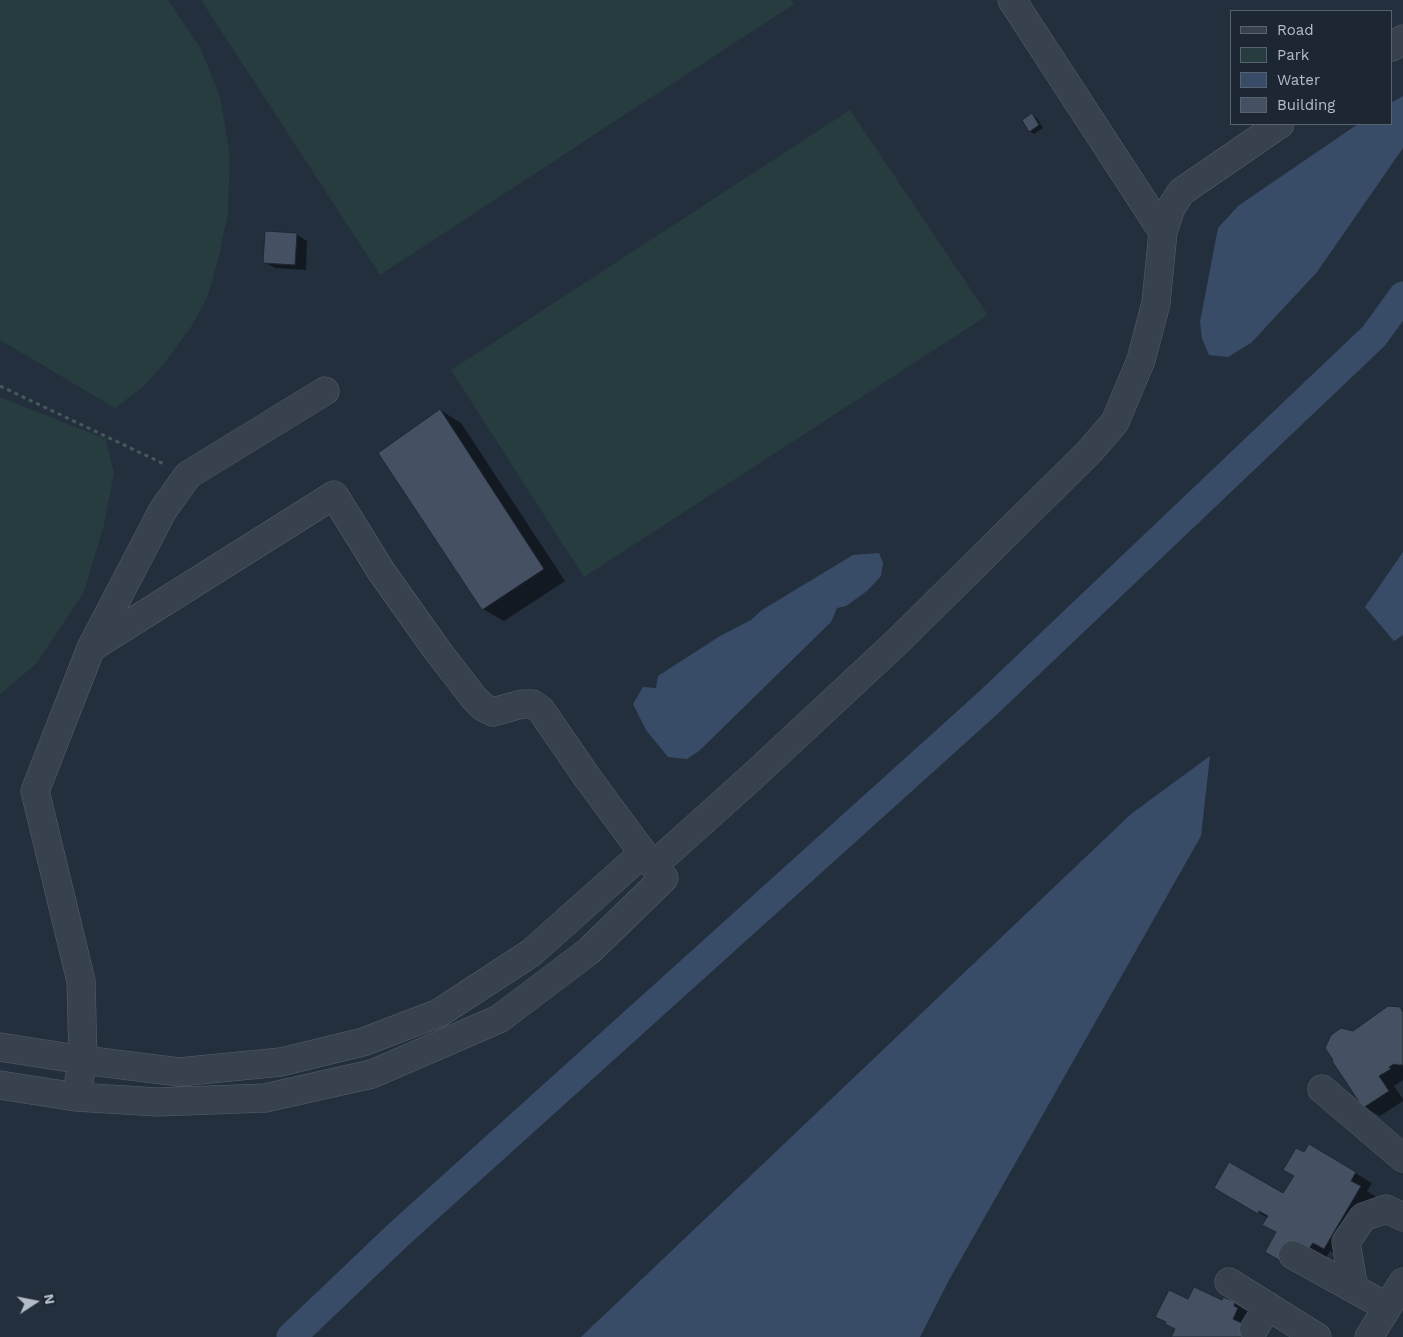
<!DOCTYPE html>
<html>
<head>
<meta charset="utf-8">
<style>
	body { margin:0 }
	#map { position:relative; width:1403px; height:1337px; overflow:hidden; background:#242f3e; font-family:"Work Sans",sans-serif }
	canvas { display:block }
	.legend { position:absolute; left:1230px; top:10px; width:162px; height:115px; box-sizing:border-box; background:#1d2633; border:1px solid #59626f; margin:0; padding:6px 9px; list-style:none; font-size:15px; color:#b4bcc9 }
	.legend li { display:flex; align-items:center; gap:10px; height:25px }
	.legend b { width:25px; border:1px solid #59626f }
	.north { position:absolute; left:10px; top:1277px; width:50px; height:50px; -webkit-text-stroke:4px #1d2633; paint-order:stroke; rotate:79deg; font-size:14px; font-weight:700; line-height:20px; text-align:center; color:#b4bcc9 }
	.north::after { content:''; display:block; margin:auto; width:18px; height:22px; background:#b4bcc9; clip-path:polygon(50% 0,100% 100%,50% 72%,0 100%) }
</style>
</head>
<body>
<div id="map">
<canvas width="1403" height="1337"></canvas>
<ul class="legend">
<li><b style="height:6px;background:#38414e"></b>Road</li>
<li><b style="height:14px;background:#263c3f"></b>Park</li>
<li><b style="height:14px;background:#394c67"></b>Water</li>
<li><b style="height:14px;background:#455162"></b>Building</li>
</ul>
<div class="north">N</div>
</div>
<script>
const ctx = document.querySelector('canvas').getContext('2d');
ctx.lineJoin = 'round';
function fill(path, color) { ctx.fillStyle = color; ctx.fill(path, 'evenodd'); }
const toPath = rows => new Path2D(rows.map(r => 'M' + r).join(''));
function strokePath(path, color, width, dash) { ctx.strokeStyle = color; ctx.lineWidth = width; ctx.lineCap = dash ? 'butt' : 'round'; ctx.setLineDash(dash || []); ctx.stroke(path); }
fill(toPath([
	[0,0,168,0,200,47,220,97,230,155,228,212,219,256,207,298,191,327,163,365,144,386,115,408,0,340],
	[201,0,791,0,794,4,380,275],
	[850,110,988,315,584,577,451,370],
	[0,397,106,439,114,473,104,525,84,592,36,664,0,694]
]), '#263c3f');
fill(toPath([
	[1403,96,1403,148,1317,272,1251,343,1228,357,1209,355,1202,339,1200,322,1218,228,1238,206,1358,124,1392,124,1392,102],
	[1403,552,1403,635,1394,641,1365,607],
	[879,553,883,563,881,576,867,591,846,606,837,608,831,622,699,751,687,759,668,757,646,730,633,704,643,687,656,688,658,676,720,636,751,620,762,610,853,555],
	[1210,756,1201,836,949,1280,920,1337,581,1337,1131,814]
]), '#394c67');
fill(toPath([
	[1032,115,1037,118,1043,128,1034,134,1030,131],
	[296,234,307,241,306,270,275,268,264,262],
	[440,410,461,423,565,581,504,621,483,609],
	[1399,1008,1403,1011,1403,1080,1394,1086,1403,1099,1403,1101,1380,1116,1363,1107,1353,1032],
	[1310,1146,1372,1183,1367,1191,1376,1197,1341,1258,1330,1251,1325,1259,1277,1232,1268,1218,1216,1188,1284,1195,1295,1176],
	[1224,1298,1251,1313,1249,1328,1266,1337,1172,1337,1188,1301,1222,1302]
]), '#0007');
strokePath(toPath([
	[291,1337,398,1235,988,703,1374,336,1403,296]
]), '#394c67', 29);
const building = toPath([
	[1032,113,1039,125,1029,132,1022,120,1032,113],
	[265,231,297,233,295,265,263,263,265,231],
	[440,409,544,569,482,610,378,453,440,409],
	[1388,1006,1400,1007,1403,1012,1403,1065,1398,1065,1394,1064,1389,1067,1391,1069,1379,1076,1389,1091,1363,1108,1332,1061,1333,1060,1325,1048,1331,1035,1341,1028,1353,1031,1388,1006],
	[1309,1144,1356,1172,1351,1181,1361,1186,1324,1249,1313,1243,1308,1250,1288,1265,1265,1252,1276,1232,1262,1225,1268,1216,1259,1211,1258,1214,1214,1188,1229,1162,1283,1193,1294,1176,1283,1170,1296,1148,1304,1152,1309,1144],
	[1194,1287,1222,1300,1223,1297,1235,1302,1234,1306,1238,1308,1233,1319,1264,1334,1263,1337,1171,1337,1175,1329,1165,1324,1166,1322,1155,1317,1169,1290,1188,1299,1194,1287]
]);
fill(building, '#455162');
strokePath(building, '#1f2835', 1);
const minor = toPath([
	[1012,0,1163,232],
	[1392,47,1403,39],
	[654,865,752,777,898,641,1090,451,1115,422,1141,360,1156,303,1163,232,1171,208,1181,192,1280,124],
	[0,1047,83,1060,179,1072,281,1062,363,1042,439,1013,531,953,643,853],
	[0,1085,76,1097,157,1102,265,1098,372,1074,499,1019,589,951,664,878,643,853,587,777,541,710,533,704,522,704,493,712,483,707,474,698,437,650,381,571,334,495,91,648],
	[1322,1089,1403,1158],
	[76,1097,83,1060,81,981,35,791,91,648,163,510,188,475,325,391],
	[1293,1255,1387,1307],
	[1229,1282,1317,1337],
	[1354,1289,1346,1242,1363,1217,1386,1209,1403,1217],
	[1254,1329,1268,1306],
	[1369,1337,1403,1282]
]);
strokePath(minor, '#565f6c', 29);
strokePath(toPath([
	[0,386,164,464]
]), '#44595c', 3, [4, 4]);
strokePath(minor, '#38414e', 28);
</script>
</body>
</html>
